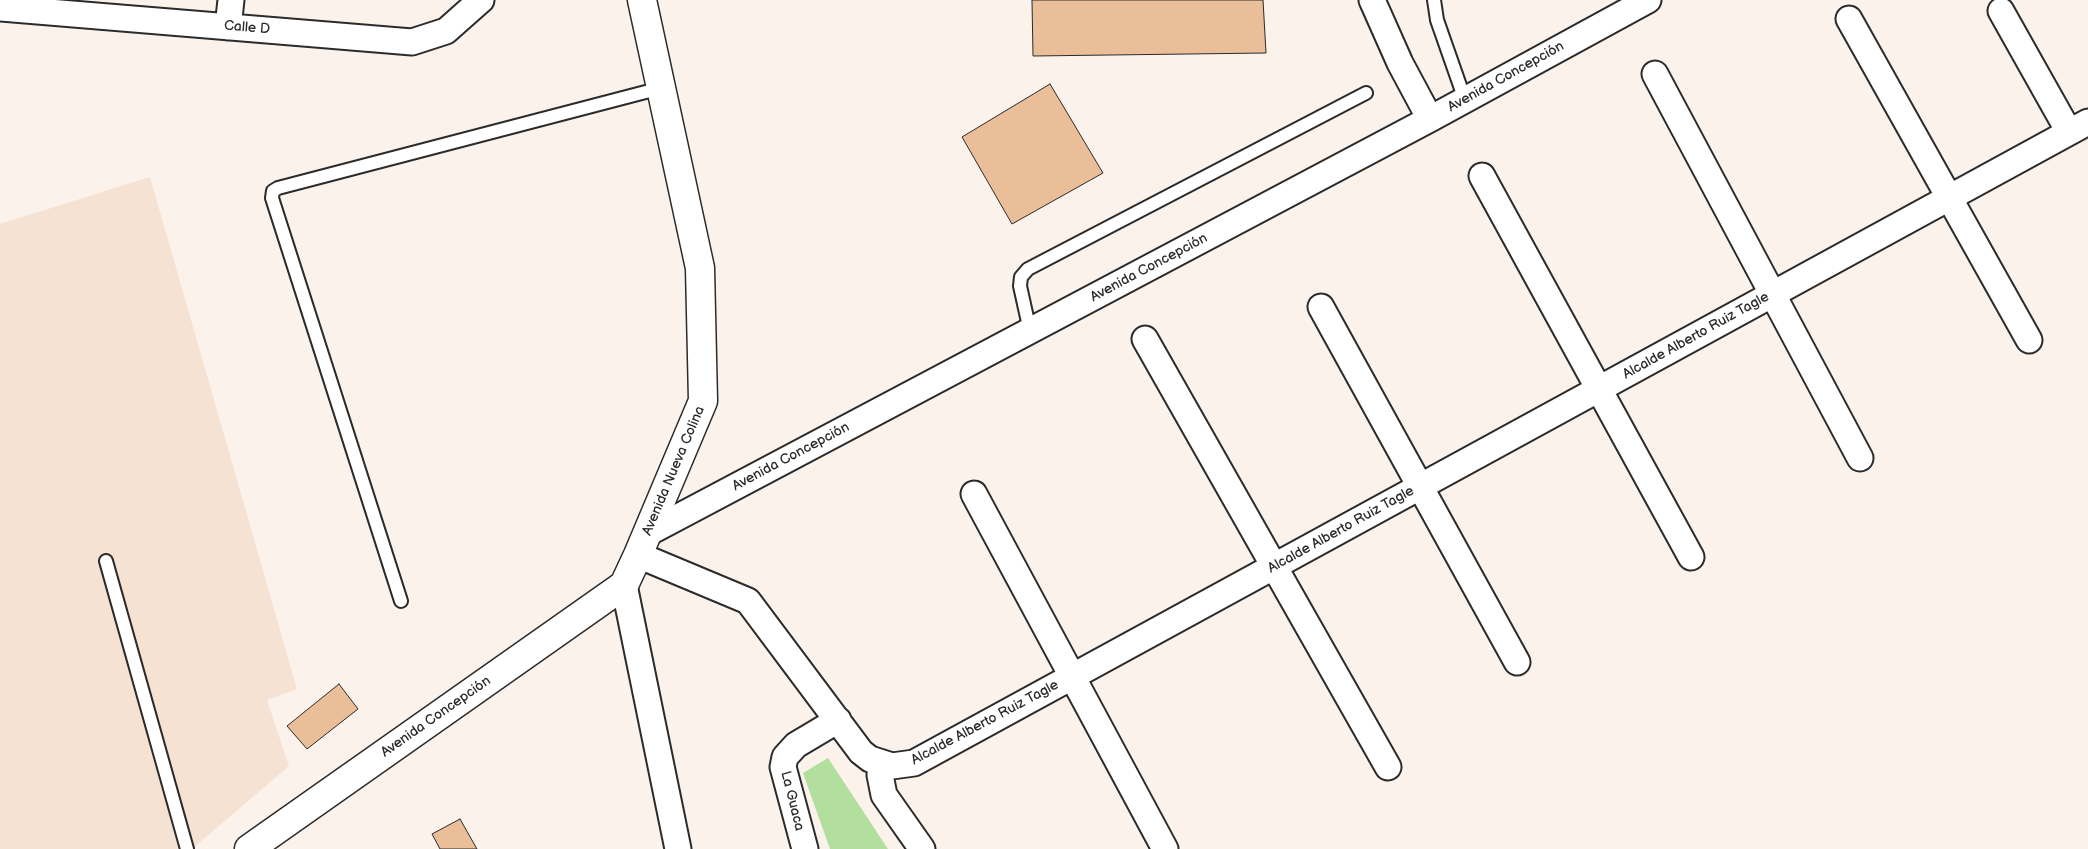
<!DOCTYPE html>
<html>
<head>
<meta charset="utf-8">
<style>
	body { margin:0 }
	canvas { display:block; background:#fbf2eb }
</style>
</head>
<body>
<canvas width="2088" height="849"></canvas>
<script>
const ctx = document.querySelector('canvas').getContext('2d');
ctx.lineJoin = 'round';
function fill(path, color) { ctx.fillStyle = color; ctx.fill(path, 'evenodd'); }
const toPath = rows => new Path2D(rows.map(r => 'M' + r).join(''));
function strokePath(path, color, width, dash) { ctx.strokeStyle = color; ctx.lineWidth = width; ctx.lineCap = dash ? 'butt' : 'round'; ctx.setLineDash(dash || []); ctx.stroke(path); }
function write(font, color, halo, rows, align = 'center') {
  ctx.font = font + ' "Balsamiq Sans",sans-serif'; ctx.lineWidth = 5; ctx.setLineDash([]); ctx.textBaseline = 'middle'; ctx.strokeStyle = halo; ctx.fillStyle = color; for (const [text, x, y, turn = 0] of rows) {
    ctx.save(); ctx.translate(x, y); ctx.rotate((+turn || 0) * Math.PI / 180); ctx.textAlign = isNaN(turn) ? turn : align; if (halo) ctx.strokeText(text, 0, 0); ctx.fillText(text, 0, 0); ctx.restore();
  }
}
fill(toPath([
	[150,177,297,689,267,700,289,766,192,849,0,849,0,224]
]), '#f6e2d2');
fill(toPath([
	[828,758,888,849,830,849,803,773]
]), '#b2df9e');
const building = toPath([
	[1032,0,1263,0,1266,53,1033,56,1032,0],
	[1050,84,1103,173,1012,224,962,137,1050,84],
	[339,684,358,709,307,749,287,726,339,684],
	[460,819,477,849,440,849,432,834,460,819]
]);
fill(building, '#e9be99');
strokePath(building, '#2b2b2b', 1);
const service = toPath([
	[1434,0,1437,20,1465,100],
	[1030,331,1020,286,1021,277,1028,269,1366,93],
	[106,561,187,849],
	[401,601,272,198,273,191,278,188,661,88]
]);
const minor = toPath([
	[1372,0,1400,63,1430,119],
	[0,8,412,42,446,31,481,0],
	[2001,11,2069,132],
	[1849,19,2029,340],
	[228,27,231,0],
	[1655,74,1860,458],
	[1482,176,1691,557],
	[1321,307,1517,662],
	[1145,339,1388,767],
	[974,494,1165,849],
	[648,533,1430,119,1648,0],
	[638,555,748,601,861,752,870,759,892,766,914,763,2088,122],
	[624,585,678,849],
	[881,764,880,775,884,795,922,849],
	[805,849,783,767,785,757,796,745,838,720]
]);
const tertiary = toPath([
	[249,849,624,585,638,555,703,401,700,268,642,0]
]);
strokePath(service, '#2b2b2b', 16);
strokePath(minor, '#2b2b2b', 29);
strokePath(tertiary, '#2b2b2b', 31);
strokePath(service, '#fff', 12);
strokePath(minor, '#fff', 25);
strokePath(tertiary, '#fff', 28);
write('14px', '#2b2b2b', '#fff', [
	["Calle D",247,28,5],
	["Avenida Concepción",1506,77,-29],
	["Avenida Concepción",1149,268,-28],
	["Alcalde Alberto Ruiz Tagle",1696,336,-29],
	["Avenida Concepción",791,457,-28],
	["Avenida Nueva Colina",674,471,-67],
	["Alcalde Alberto Ruiz Tagle",1341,530,-29],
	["Avenida Concepción",436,717,-35],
	["Alcalde Alberto Ruiz Tagle",985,723,-28],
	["La Guaca",792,801,76]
]);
</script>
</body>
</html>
